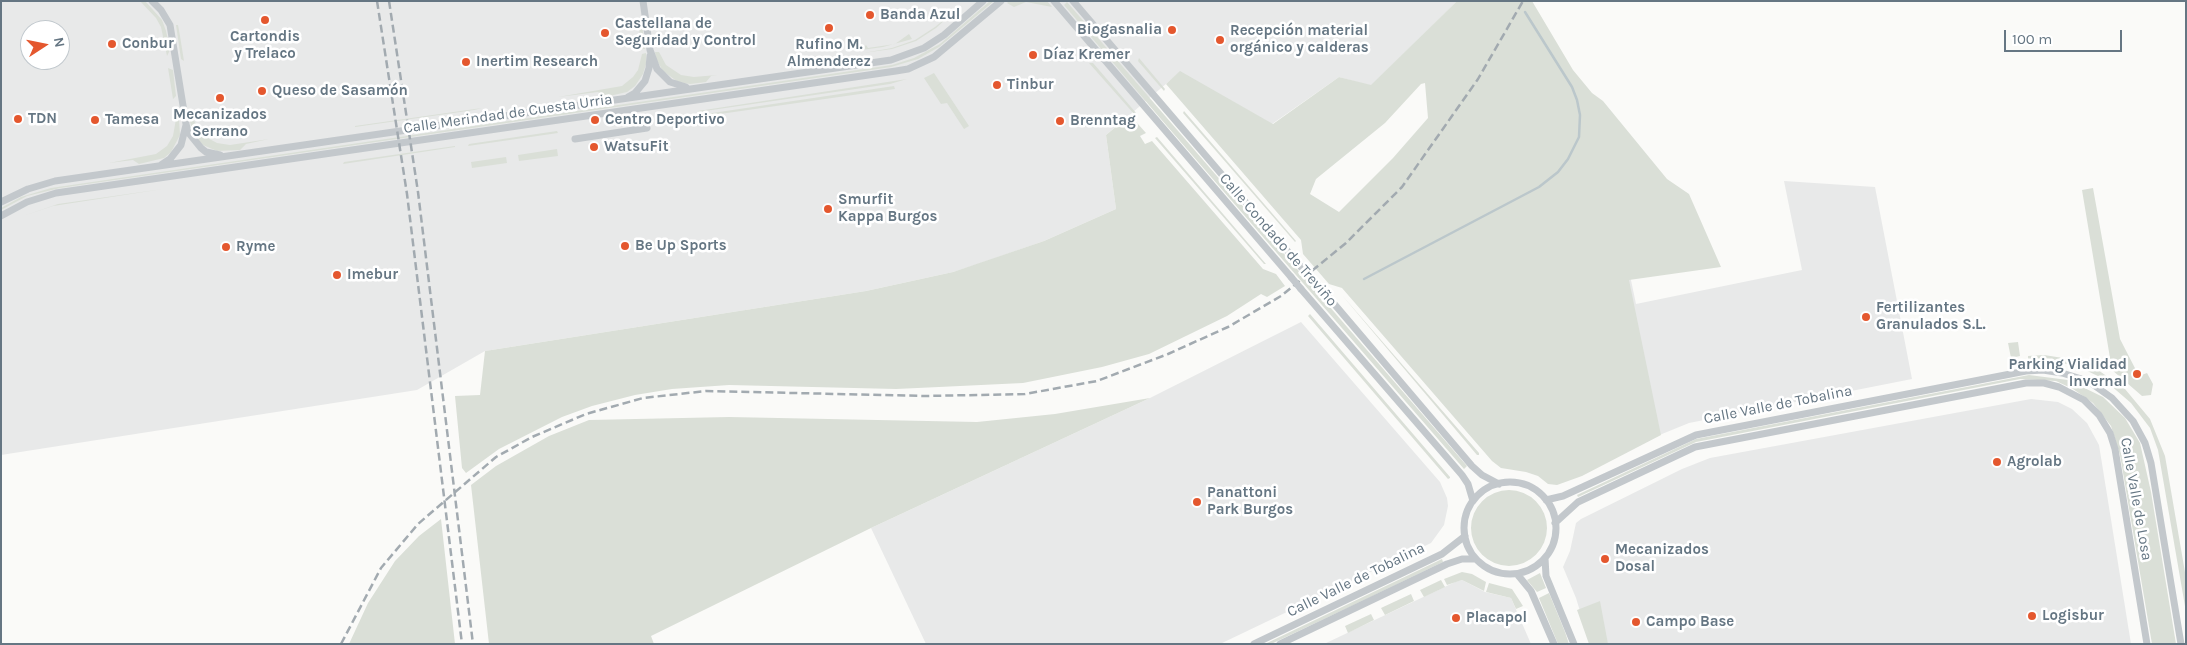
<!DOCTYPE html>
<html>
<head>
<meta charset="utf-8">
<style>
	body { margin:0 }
	#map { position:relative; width:2187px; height:645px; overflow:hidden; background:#fafaf8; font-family:Karla,sans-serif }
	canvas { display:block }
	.frame { position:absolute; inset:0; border:2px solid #657683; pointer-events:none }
	.north { position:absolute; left:20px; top:20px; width:50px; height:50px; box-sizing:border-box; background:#fff; border:1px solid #c1c8cd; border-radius:50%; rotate:79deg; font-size:14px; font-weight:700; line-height:20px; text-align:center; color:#657683 }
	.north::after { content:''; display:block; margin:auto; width:18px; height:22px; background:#e4572e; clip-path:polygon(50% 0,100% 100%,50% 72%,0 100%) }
	.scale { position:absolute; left:2004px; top:30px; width:118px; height:22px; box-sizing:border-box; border:2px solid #657683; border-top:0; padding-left:6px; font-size:15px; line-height:18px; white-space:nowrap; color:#657683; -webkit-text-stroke:4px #fff; paint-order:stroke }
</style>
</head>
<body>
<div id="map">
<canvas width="2187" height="645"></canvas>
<div class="frame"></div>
<div class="north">N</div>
<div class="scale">100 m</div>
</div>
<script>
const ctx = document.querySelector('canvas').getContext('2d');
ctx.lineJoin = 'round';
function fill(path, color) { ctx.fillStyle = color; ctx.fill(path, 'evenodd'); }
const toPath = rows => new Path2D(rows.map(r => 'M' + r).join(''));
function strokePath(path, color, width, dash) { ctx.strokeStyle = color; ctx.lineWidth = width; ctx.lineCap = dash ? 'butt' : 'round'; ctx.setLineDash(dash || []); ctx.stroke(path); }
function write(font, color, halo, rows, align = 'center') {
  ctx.font = font + ' Karla,sans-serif'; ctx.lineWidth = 5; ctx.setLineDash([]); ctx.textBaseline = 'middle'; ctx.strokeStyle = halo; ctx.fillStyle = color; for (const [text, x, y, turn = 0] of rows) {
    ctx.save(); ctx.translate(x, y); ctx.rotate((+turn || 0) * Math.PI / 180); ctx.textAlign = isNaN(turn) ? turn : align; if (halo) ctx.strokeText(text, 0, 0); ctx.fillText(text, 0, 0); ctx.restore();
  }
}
fill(toPath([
	[1,1,1457,1,1371,86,1339,77,1272,124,1180,72,1106,135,1116,209,1044,241,978,264,953,272,866,291,485,351,417,390,1,455],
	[30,30,60,30,60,60,30,60],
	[1784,181,1875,187,1912,379,1689,423,1662,434,1586,473,1614,199,1636,304,1802,270],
	[1301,322,1440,482,1447,498,1448,506,1444,525,1431,543,1220,644,926,644,871,528,1150,398],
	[2031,399,2058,402,2072,409,2087,423,2099,445,2131,644,1590,644,1576,598,1563,567,1570,551,1576,523,1581,519,1682,469,1710,458],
	[1462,580,1485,592,1511,598,1531,644,1324,644,1455,582]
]), '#e8e9e9');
fill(toPath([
	[140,1,145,1,162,20,166,31,170,50,167,56,161,27,156,18],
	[990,1,994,1,939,47,918,59,891,67,60,188,27,196,1,210,1,208,21,197,51,188,892,65,914,58,940,44],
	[1009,1,1047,1,1052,7,1026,2,1014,7,1007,3],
	[1457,1,1532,1,1573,70,1592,93,1603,101,1667,179,1689,194,1721,267,1629,280,1661,435,1582,476,1557,485,1548,484,1538,476,1526,472,1501,468,1492,461,1342,288,1329,284,1303,254,1301,240,1166,84,1180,71,1273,124,1339,77,1371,85],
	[1425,83,1428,118,1393,158,1339,212,1310,194,1316,179,1385,123,1421,84],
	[1067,2,1210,168,1467,466,1464,469,1160,118,1064,5],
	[957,9,936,28,916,41,892,49,863,53,892,48,915,40,935,27],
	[638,22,642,24,645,49,642,49],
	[176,25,178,25,180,36,184,61,181,59],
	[909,34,912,39,905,41,883,47,861,50,866,45,868,48,895,44],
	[655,52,659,52,666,65,681,75,694,77,717,75,711,76,706,82,690,84,678,82,663,71,656,59],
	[646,53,646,64,643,74,635,86,627,92,605,97,598,92,558,97,622,86,633,77,638,70,642,54],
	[1139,58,1165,89,1164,91,1138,61],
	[1089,63,1093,63,1137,114,1135,115],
	[168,68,173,70,176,96,173,99],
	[934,73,969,126,964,129,947,103,941,104,924,78],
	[907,79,890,84,698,112,698,111],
	[894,86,895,89,706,116,707,122,700,123,699,115],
	[482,108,474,110,355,127,355,126],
	[1184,111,1296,241,1295,242,1183,113],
	[1130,115,1146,133,1140,136,1145,144,1152,141,1263,269,1276,274,1285,286,1267,297,1261,294,1227,316,1149,354,1102,367,1023,383,939,387,896,389,729,385,672,389,635,395,592,406,562,417,499,449,466,473,462,468,455,396,480,395,485,351,866,291,953,272,1044,241,1116,209,1106,135],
	[189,117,192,117,202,135,217,143,230,145,269,139,246,144,240,150,217,151,203,145,197,138,192,130],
	[176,119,179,119,180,135,171,152,164,158,139,164,133,160,109,163,156,154,167,146,173,136],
	[557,131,558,133,468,146,469,144],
	[1157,137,1266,264,1264,264,1155,138],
	[455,146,455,147,343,164,344,162],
	[557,149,558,156,519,161,518,155],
	[506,157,507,163,472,168,471,162],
	[2093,188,2120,339,2139,376,2147,373,2153,384,2151,395,2142,396,2112,370,2082,190],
	[163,189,53,206,23,216,58,204],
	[1341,294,1479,453,1479,455,1477,455],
	[1310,314,1450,477,1450,478,1448,479,1308,316],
	[2018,342,2020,356,2011,358,2008,343],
	[2044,355,2063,358,2098,370,2125,389,2150,419,2165,456,2186,578,2186,612,2158,450,2150,428,2131,403,2102,378,2081,368,2063,363,2028,360,2028,356],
	[2029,375,2068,380,2103,397,2125,418,2140,443,2151,492,2176,644,2152,644,2120,455,2111,426,2093,403,2073,389,2056,381,2020,379,1696,442,1578,497,1577,495,1696,439],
	[1150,398,871,528,651,636,654,644,489,644,471,485,496,466,549,436,589,420,729,417,977,422,1055,414],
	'1471 528a38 38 0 1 1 76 0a38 38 0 1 1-76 0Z',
	[441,519,455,644,349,644,368,603,395,561,419,536],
	[1442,559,1443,562,1354,605,1271,644,1265,644],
	[1462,572,1472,574,1486,582,1484,591,1462,580,1447,585,1444,579],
	[1540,573,1546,588,1537,592,1527,580],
	[1441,580,1445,587,1424,597,1420,590],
	[1489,583,1512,589,1523,606,1516,609,1511,598,1486,592],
	[1549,593,1565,632,1569,644,1558,644,1539,598],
	[1411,594,1414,601,1385,615,1381,608],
	[1600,601,1608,644,1589,644,1577,610],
	[1371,614,1374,620,1348,633,1345,626]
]), '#dadfd7');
strokePath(toPath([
	[1364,279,1539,187,1558,172,1568,159,1579,137,1580,115,1577,100,1572,87,1525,12]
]), '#bbc7cb', 2.5);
strokePath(toPath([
	[152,1,161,10,170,25,186,124,188,132,201,148,206,152,220,155],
	[643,1,650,50,657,69,670,82,686,87],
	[1054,1,1291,277],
	[1073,1,1302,268],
	[628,97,635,93,645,81,649,68,650,56],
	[575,139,647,128],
	[161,165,170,159,181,145,186,125],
	[1,202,28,189,55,181,891,60,924,48,944,35,983,1],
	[1,216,27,202,56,193,896,71,908,69,934,57,1001,1],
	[1313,279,1472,466,1482,475,1499,484],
	[1301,289,1462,475,1468,484,1473,501],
	'1464 528a46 46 0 1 1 92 0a46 46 0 1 1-92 0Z',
	[1546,500,1563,496,1696,435,2026,371,2043,370,2062,373,2088,381,2112,398,2133,421,2145,443,2151,463,2181,644],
	[1555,523,1578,502,1695,447,2026,383,2044,383,2059,387,2084,400,2099,415,2110,433,2115,449,2147,644],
	[1545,558,1546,576,1574,644],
	[1517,574,1531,591,1554,644],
	[1254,644,1442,554,1465,536],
	[1280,644,1447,564,1462,559,1476,559]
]), '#c3c8cc', 7);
strokePath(toPath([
	[377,1,407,194,462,644],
	[389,1,418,192,473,644],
	[341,644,381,568,418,524,496,457,532,437,586,414,643,398,706,391,926,396,1025,394,1097,381,1168,354,1228,327,1281,296,1346,243,1402,187,1478,79,1523,1]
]), '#a2aab0', 2.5, [8, 4]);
strokePath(toPath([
	[1302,268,1313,279],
	[1291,277,1301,289]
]), '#c3c8cc', 7);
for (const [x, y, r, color] of [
	[870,15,5,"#e4572e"],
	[265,20,5,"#e4572e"],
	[829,28,5,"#e4572e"],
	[1172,30,5,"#e4572e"],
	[605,33,5,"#e4572e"],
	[1220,40,5,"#e4572e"],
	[112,44,5,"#e4572e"],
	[1033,55,5,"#e4572e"],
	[466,62,5,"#e4572e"],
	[997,85,5,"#e4572e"],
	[262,91,5,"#e4572e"],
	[220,98,5,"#e4572e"],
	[18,119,5,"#e4572e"],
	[95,120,5,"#e4572e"],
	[595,120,5,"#e4572e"],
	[1060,121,5,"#e4572e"],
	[594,147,5,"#e4572e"],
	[828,209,5,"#e4572e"],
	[625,246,5,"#e4572e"],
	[226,247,5,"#e4572e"],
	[337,275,5,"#e4572e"],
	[1866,317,5,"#e4572e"],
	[2137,374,5,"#e4572e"],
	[1997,462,5,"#e4572e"],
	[1197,502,5,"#e4572e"],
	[1605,559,5,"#e4572e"],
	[2032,616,5,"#e4572e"],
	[1456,618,5,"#e4572e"],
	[1636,622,5,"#e4572e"]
]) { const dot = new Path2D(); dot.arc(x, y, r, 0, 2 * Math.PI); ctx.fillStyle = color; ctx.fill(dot); strokePath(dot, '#fff', 2); }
write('bold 15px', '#657683', '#fff', [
	["Banda Azul",880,15],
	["Castellana de",615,24],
	["Seguridad y Control",615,41],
	["Biogasnalia",1162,30,"right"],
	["Recepción material",1230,31],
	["orgánico y calderas",1230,48],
	["Cartondis",265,37,"center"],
	["y Trelaco",265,54,"center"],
	["Conbur",122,44],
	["Rufino M.",829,45,"center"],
	["Almenderez",829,62,"center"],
	["Díaz Kremer",1043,55],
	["Inertim Research",476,62],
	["Tinbur",1007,85],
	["Queso de Sasamón",272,91],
	["Mecanizados",220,115,"center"],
	["Serrano",220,132,"center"],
	["TDN",28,119],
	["Tamesa",105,120],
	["Centro Deportivo",605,120],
	["Brenntag",1070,121],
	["WatsuFit",604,147],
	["Smurfit",838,200],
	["Kappa Burgos",838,217],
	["Be Up Sports",635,246],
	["Ryme",236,247],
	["Imebur",347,275],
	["Fertilizantes",1876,308],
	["Granulados S.L.",1876,325],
	["Parking Vialidad",2127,365,"right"],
	["Invernal",2127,382,"right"],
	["Agrolab",2007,462],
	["Panattoni",1207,493],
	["Park Burgos",1207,510],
	["Mecanizados",1615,550],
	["Dosal",1615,567],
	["Logisbur",2042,616],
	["Placapol",1466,618],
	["Campo Base",1646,622]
], 'left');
write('15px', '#657683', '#fff', [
	["Calle Merindad de Cuesta Urria",508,114,-8],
	["Calle Condado de Treviño",1278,240,49],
	["Calle Valle de Tobalina",1778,405,-11],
	["Calle Valle de Losa",2136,499,80],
	["Calle Valle de Tobalina",1356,580,-26]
]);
</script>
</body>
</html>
